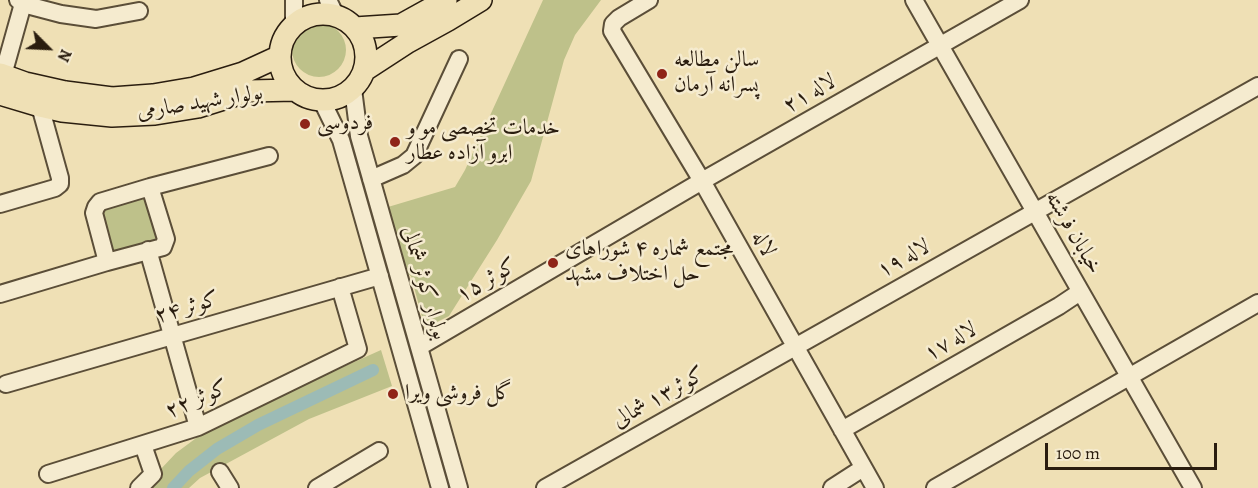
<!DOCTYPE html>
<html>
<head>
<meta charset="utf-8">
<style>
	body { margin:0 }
	#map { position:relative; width:1258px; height:488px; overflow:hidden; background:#efe0b5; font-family:Alegreya,serif }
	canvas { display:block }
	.north { position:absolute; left:18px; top:18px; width:60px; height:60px; -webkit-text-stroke:4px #f5ebcf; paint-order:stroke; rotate:114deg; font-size:16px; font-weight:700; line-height:24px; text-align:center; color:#2a1d0f }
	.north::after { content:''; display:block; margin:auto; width:21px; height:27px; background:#2a1d0f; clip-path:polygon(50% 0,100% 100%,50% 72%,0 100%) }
	.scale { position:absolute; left:1045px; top:443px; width:172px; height:27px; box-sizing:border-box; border:3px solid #2a1d0f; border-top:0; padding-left:8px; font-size:18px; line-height:21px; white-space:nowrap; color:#2a1d0f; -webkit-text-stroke:4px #f5ebcf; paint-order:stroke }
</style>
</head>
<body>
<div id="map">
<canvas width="1258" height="488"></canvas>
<div class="north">N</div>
<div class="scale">100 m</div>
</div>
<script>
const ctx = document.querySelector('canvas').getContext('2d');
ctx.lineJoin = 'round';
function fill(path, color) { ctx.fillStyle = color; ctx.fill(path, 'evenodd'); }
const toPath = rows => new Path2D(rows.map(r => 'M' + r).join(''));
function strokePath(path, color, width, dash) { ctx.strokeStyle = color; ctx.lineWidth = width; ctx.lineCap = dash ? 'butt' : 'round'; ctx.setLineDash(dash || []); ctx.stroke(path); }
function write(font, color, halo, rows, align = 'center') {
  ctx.font = font + ' Alegreya,Amiri,serif'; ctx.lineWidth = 5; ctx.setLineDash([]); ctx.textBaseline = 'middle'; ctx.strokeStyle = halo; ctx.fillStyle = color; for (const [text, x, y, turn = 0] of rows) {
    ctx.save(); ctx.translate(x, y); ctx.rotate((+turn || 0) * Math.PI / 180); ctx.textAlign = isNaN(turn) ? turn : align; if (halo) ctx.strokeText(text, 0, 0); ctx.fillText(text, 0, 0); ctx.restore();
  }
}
fill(toPath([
	[543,0,601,0,575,35,564,60,531,181,497,240,449,316,425,328,411,276,405,272,388,207,455,187,465,170],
	'292 50a27 27 0 1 1 54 0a27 27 0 1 1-54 0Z',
	[147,196,159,241,111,253,99,208],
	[381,350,392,386,309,419,200,478,189,488,143,488,176,453,203,433,292,390]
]), '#bec18a');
strokePath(toPath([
	[173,488,189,471,217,449,258,425,373,370]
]), '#9cbbb6', 12);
const minor = toPath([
	[18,0,23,4,61,14,96,19,139,11],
	[328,0,336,16],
	[649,0,619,18,613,24,612,31,702,181,875,488],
	[914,0,1193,488],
	[294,26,294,0],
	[3,75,24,0],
	[353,89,359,136,459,488],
	[322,101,341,140,440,488],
	[371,179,403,165,414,156,459,59],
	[0,204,55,188,60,184,60,178,40,106],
	[148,250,198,427],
	[107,262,94,213,96,207,100,202,150,187,269,156],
	[0,294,107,262,163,247,166,239,150,187],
	[419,347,702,181,1020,0],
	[6,384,380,276],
	[842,430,1059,306,1080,292],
	[220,472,230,488],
	[48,474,198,427,358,349,340,287],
	[139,488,153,474,143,445],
	[317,488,379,451],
	[545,488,1258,86],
	[832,488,863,468],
	[935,488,1258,303]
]);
const major = toPath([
	'280 57a43 43 0 1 1 86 0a43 43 0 1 1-86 0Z',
	[355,28,401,25,446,0],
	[365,70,408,42,448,20,481,0],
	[0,74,25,83,65,92,112,98,153,95,194,88,243,73,280,56],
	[0,94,40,106,62,111,112,116,155,114,198,107,249,91,295,90]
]);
strokePath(minor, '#5b4e38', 20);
strokePath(major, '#2a1d0f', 24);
strokePath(minor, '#f5ebcf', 16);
strokePath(major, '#efe0b5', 21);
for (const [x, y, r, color] of [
	[662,74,6,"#8f2418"],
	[305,124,6,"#8f2418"],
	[395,142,6,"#8f2418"],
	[553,263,6,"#8f2418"],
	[393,394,6,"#8f2418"]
]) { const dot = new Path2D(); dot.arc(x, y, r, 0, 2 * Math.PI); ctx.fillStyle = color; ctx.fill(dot); strokePath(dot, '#f5ebcf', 2); }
write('22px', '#2a1d0f', '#f5ebcf', [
	["سالن مطالعه",674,61],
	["پسرانه آرمان",674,86],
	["فردوسی",317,124],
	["خدمات تخصصی مو و",407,129],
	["ابرو آزاده عطار",407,154],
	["مجتمع شماره ۴ شوراهای",565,250],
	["حل اختلاف مشهد",565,275],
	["گل فروشی ویرا",405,394]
], 'left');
write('22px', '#2a1d0f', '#f5ebcf', [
	["لاله ۲۱",810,94,-30],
	["بولوار شهید صارمی",200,103,-9],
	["خیابان فرشته",1073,233,60],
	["لاله",763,244,61],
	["لاله ۱۹",904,259,-29],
	["کوثر ۱۵",487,281,-30],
	["بولوار کوثر شمالی",424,283,74],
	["کوثر ۲۴",187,308,-16],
	["لاله ۱۷",951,342,-30],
	["کوثر۱۳ شمالی",659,398,-29],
	["کوثر ۲۲",197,400,-23]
]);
</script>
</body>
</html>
